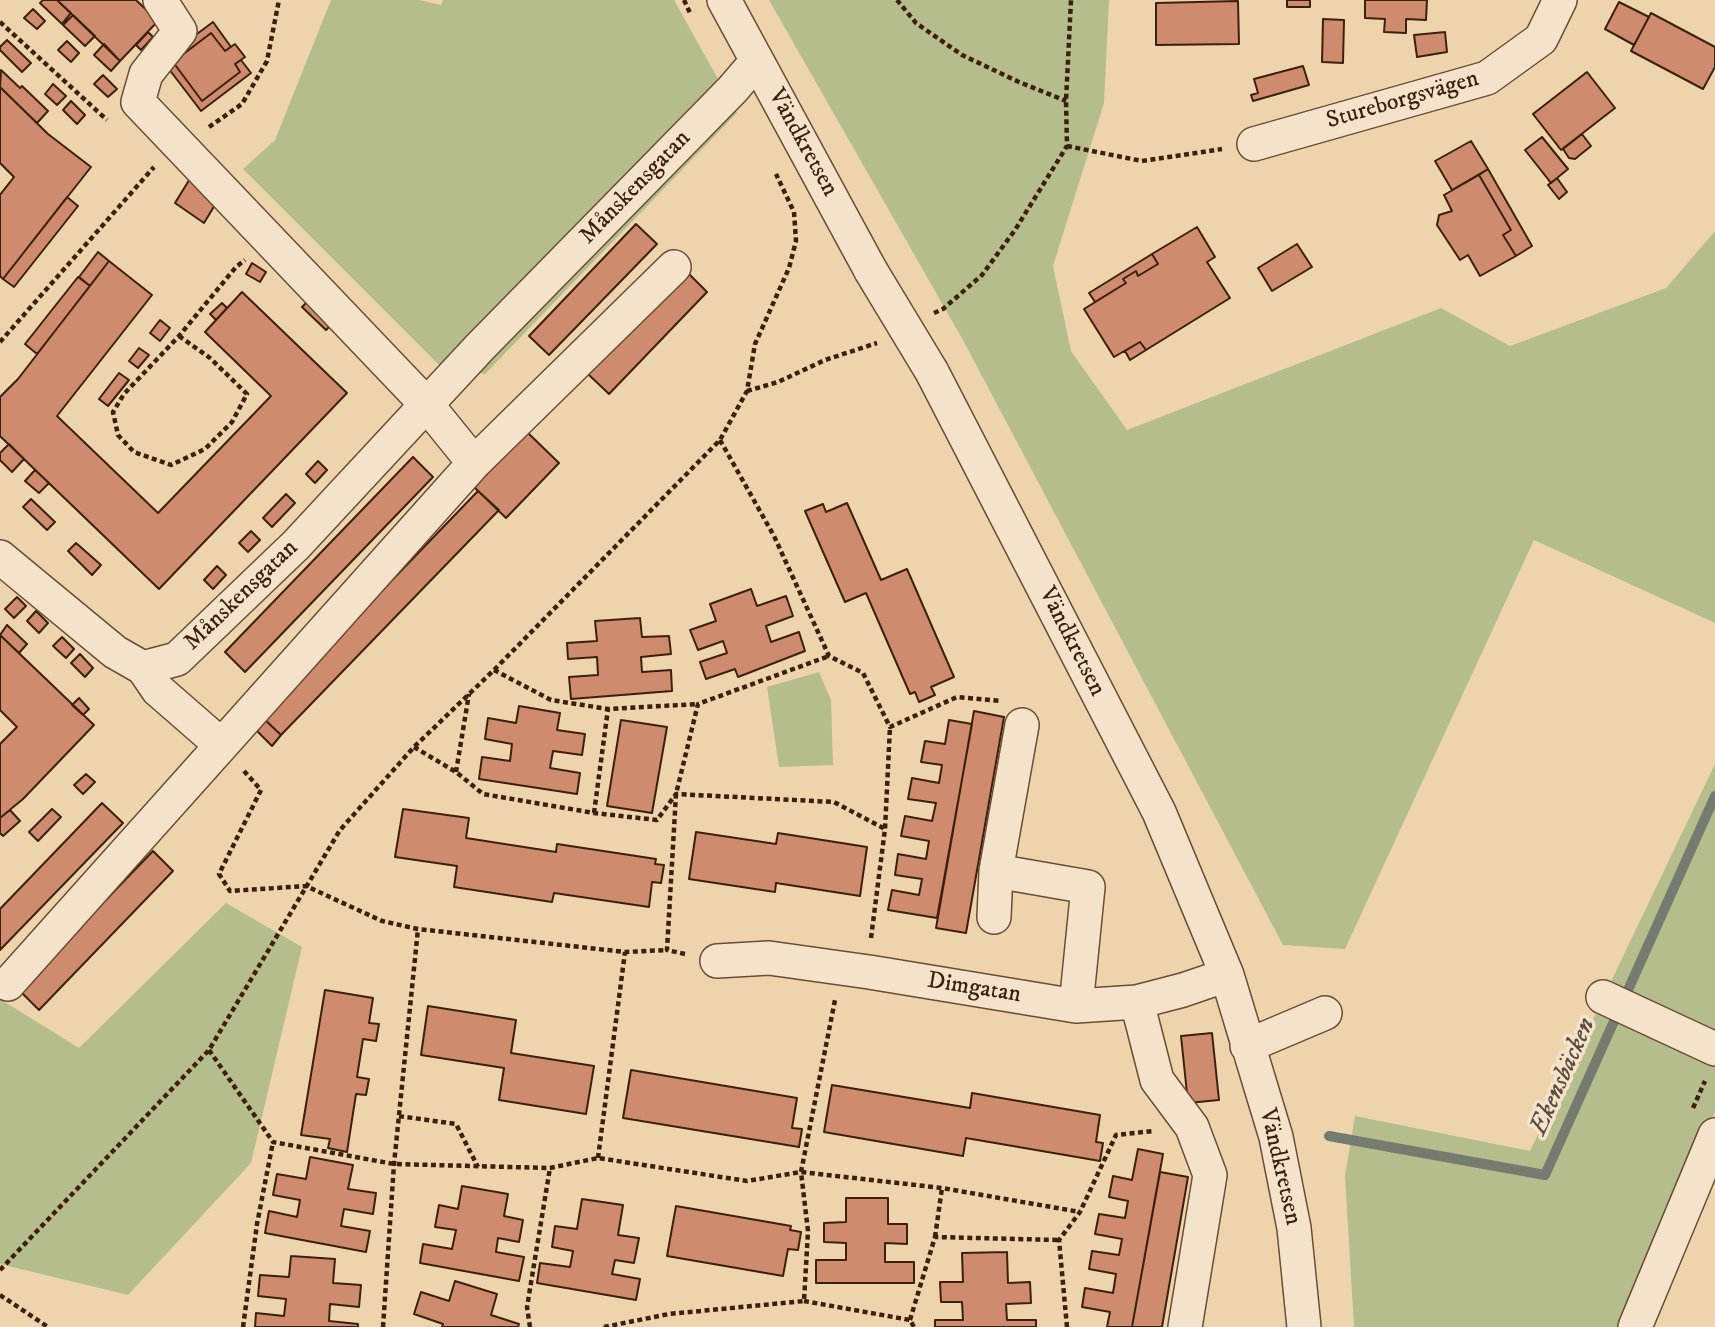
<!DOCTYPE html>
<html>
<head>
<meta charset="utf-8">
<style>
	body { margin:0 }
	canvas { display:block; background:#eed4ad }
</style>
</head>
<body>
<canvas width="1715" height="1327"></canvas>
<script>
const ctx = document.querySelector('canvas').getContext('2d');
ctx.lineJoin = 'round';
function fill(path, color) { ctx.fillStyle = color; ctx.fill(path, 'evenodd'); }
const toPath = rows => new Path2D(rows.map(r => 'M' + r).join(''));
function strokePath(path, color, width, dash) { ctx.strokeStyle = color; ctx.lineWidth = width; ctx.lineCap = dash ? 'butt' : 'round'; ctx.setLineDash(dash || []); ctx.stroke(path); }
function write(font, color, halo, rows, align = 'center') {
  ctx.font = font + ' "IM FELL DW Pica",serif'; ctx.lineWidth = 7; ctx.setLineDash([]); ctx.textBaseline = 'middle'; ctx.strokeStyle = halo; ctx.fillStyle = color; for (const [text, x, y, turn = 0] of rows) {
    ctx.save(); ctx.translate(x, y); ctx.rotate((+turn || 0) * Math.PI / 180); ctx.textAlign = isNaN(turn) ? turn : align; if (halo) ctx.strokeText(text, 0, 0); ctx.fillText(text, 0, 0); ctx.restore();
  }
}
fill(toPath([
	[331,0,419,0,441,5,443,0,674,0,737,113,485,374,441,367,243,169,275,140],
	[769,0,1109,0,1104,103,1053,266,1071,351,1127,430,1441,308,1510,346,1666,288,1715,231,1715,623,1534,540,1345,949,1283,945,964,342],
	[819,672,831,700,833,765,779,767,767,687],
	[1715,764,1715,1112,1620,1327,1354,1327,1345,1176,1355,1116,1530,1151],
	[226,903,302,947,251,1163,128,1295,0,1264,0,999,79,1048]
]), '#b5bd8d');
strokePath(toPath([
	[1329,1136,1545,1175,1715,796]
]), '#767b70', 10);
const building = toPath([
	[43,0,57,0,71,13,62,24,40,3,43,0],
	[57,0,136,0,158,21,120,61,57,0],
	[1287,0,1310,0,1310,7,1287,7,1287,0],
	[1365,0,1427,0,1426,20,1406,19,1406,33,1384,32,1385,19,1365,18,1365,0],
	[1238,1,1239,44,1156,45,1156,3,1238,1],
	[1619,2,1649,17,1634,45,1605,29,1619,2],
	[33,9,45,21,37,29,24,18,33,9],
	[1651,13,1715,47,1715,67,1703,89,1631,51,1651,13],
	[73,15,95,36,85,46,63,25,73,15],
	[1323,19,1344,20,1343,63,1322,62,1323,19],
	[213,22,231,47,225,51,211,33,173,62,202,101,240,72,235,64,241,60,251,73,201,111,162,60,213,22],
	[148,32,153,37,141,50,136,45,148,32],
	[1445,32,1447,52,1417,57,1414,35,1445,32],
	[211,33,225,51,235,44,245,57,235,64,240,72,202,101,173,62,211,33],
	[7,40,31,63,22,72,0,50,0,47,7,40],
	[67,41,79,53,71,62,58,50,67,41],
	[104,44,120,61,111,71,94,55,104,44],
	[1303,66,1309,85,1253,101,1251,95,1258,93,1254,79,1303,66],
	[1,70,20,88,22,86,48,111,37,123,0,87,1,70],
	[1587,72,1615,108,1561,150,1533,114,1587,72],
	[103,75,117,89,108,97,94,84,103,75],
	[53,84,66,96,57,105,45,94,53,84],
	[0,87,48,134,91,167,3,279,0,276,0,195,14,177,0,163,0,87],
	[71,101,85,115,77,124,63,110,71,101],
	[1582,134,1591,146,1575,159,1569,158,1563,149,1582,134],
	[1542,137,1568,169,1551,183,1525,150,1542,137],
	[1471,141,1488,169,1452,190,1435,161,1471,141],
	[1488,169,1532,246,1516,256,1503,235,1511,230,1479,175,1488,169],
	[1479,175,1511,230,1503,235,1516,256,1480,276,1468,255,1460,260,1437,225,1439,215,1452,211,1444,195,1479,175],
	[191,177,221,195,204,223,175,203,191,177],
	[1557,178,1567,192,1559,199,1548,185,1557,178],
	[67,197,78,206,14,287,3,279,67,197],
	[636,224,657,244,549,355,529,336,636,224],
	[1197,227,1215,257,1207,262,1230,298,1146,350,1140,342,1114,357,1084,309,1126,283,1123,279,1136,271,1138,276,1158,264,1152,254,1197,227],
	[1297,244,1312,267,1272,291,1258,268,1297,244],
	[98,252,109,261,90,286,79,277,98,252],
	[1152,254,1158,264,1138,276,1136,271,1123,279,1126,283,1095,302,1089,293,1152,254],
	[109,261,152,295,57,416,158,513,271,396,205,332,242,292,347,393,159,589,0,436,0,397,18,379,109,261],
	[252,263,266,272,260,282,246,274,252,263],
	[687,272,707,292,609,394,588,374,687,272],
	[78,277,90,286,37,354,25,344,78,277],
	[311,298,335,321,326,330,302,307,311,298],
	[222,303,227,308,216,320,210,314,222,303],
	[160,320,170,328,160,341,150,333,160,320],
	[1140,342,1146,350,1130,360,1125,351,1140,342],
	[139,348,149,355,138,368,129,361,139,348],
	[119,373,129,380,108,406,99,399,119,373],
	[527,432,559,463,506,518,474,487,527,432],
	[9,444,24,459,12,472,0,460,0,453,9,444],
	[413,457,433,477,245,672,225,652,413,457],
	[318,461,327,470,315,483,306,474,318,461],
	[35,470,49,483,39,493,25,481,35,470],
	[478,491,499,510,281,735,261,716,478,491],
	[286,494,295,503,272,527,263,518,286,494],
	[31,499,55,522,47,530,23,507,31,499],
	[847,503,881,580,907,569,954,677,931,687,935,695,919,702,915,692,910,694,866,593,845,602,805,511,823,504,826,512,847,503],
	[251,531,260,540,248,552,239,543,251,531],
	[76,543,101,565,92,575,68,551,76,543],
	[217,566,226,575,213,589,204,580,217,566],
	[751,589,757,606,786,596,793,616,766,626,771,642,799,632,805,651,738,677,735,669,706,679,700,662,727,653,723,641,698,650,690,630,716,621,710,604,751,589],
	[17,597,26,606,14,618,5,609,17,597],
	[36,611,48,623,39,633,27,621,36,611],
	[640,618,642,637,669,636,671,654,641,657,642,672,671,670,672,691,571,699,569,677,598,675,597,657,568,659,567,643,597,641,595,621,640,618],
	[7,625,27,644,19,653,0,635,7,625],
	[0,635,94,725,23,799,0,818,0,744,17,727,0,710,0,635],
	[62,637,74,649,66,658,53,646,62,637],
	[80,654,93,668,85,677,71,663,80,654],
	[79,698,89,709,83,715,72,705,79,698],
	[519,706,560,713,557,730,585,734,582,755,553,751,550,768,580,773,577,794,479,779,482,757,510,761,512,744,485,739,488,718,516,723,519,706],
	[974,711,1004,717,966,933,936,928,974,711],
	[263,718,281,735,272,746,254,728,263,718],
	[621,720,667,727,652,813,607,806,621,720],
	[949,720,972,724,937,918,888,910,892,890,919,895,922,879,895,875,898,854,926,859,929,841,901,836,905,816,932,821,936,803,908,799,912,778,939,783,942,765,921,762,925,741,945,744,949,720],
	[86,774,95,782,83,794,74,785,86,774],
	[102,803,123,823,0,950,0,909,102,803],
	[52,809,61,817,38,841,29,832,52,809],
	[403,809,469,818,466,838,556,852,557,844,656,859,655,864,664,865,661,883,652,882,649,907,554,893,552,902,454,887,457,866,395,857,403,809],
	[10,810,20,821,3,836,0,833,0,818,10,810],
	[696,832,776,844,778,833,867,847,860,896,776,883,775,892,689,879,696,832],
	[153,851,173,871,39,1010,19,990,153,851],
	[325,990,373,998,369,1023,379,1024,376,1041,363,1039,357,1077,369,1079,366,1095,356,1094,347,1152,328,1148,330,1139,301,1135,325,990],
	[428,1006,516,1020,511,1053,594,1066,586,1114,499,1100,504,1068,421,1055,428,1006],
	[1212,1033,1219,1100,1188,1103,1181,1036,1212,1033],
	[631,1070,797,1098,792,1128,802,1129,799,1147,623,1118,631,1070],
	[832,1085,970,1108,972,1093,1100,1115,1096,1142,1103,1143,1100,1161,966,1138,963,1156,824,1132,832,1085],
	[1138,1149,1163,1154,1132,1327,1107,1327,1110,1312,1082,1307,1085,1288,1113,1293,1116,1274,1089,1269,1092,1251,1119,1255,1122,1239,1095,1234,1099,1214,1125,1218,1128,1201,1109,1197,1113,1176,1132,1180,1138,1149],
	[310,1157,353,1165,348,1189,376,1193,373,1214,344,1209,341,1226,370,1231,366,1252,265,1233,269,1211,297,1217,300,1200,273,1195,277,1174,306,1179,310,1157],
	[1160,1172,1188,1177,1162,1327,1132,1327,1160,1172],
	[462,1186,508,1194,504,1216,523,1220,519,1242,498,1238,496,1252,524,1257,519,1281,420,1263,423,1244,452,1249,456,1230,435,1227,439,1205,458,1209,462,1186],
	[846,1198,888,1198,888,1224,907,1224,907,1244,885,1243,885,1262,914,1262,914,1283,816,1283,816,1260,846,1260,846,1243,824,1242,824,1223,846,1222,846,1198],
	[582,1199,623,1205,618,1235,639,1238,634,1263,615,1260,612,1274,640,1279,636,1300,537,1283,540,1263,570,1267,573,1251,552,1247,555,1226,577,1229,582,1199],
	[676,1206,791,1226,790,1230,801,1232,798,1250,788,1249,783,1276,667,1256,676,1206],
	[1007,1252,1008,1283,1030,1282,1031,1303,1006,1304,1007,1320,1036,1320,1036,1327,935,1327,935,1320,963,1320,962,1302,941,1302,940,1282,963,1282,962,1253,1007,1252],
	[291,1256,335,1259,333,1283,361,1285,359,1307,330,1304,329,1321,358,1324,358,1327,255,1327,256,1313,284,1316,286,1299,258,1296,260,1275,289,1277,291,1256],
	[455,1281,497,1294,491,1315,519,1324,518,1327,442,1327,443,1324,414,1314,421,1292,449,1301,455,1281]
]);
fill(building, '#ce8b6d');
strokePath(building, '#3d200c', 2);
const minor = toPath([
	[160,0,180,31,146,74,138,102,427,405,474,463],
	[724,0,871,271],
	[1254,144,1487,78,1541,39,1560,0],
	[932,372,1159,812,1227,975,1276,1137,1294,1228,1304,1327],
	[0,557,115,652,143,668,177,659,296,545,480,347,732,90,757,61],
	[143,668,158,690,220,744],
	[996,871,1088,887,1076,1006],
	[994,917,996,871,1022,725],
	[717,961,769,958,869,972,1076,1006,1137,1002,1183,990,1227,975],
	[8,984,474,463,674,267],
	[1603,997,1715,1049],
	[1137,1002,1157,1080,1192,1127,1210,1175,1185,1327],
	[1247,1046,1325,1013],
	[1635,1327,1715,1135]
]);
strokePath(minor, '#694d34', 36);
strokePath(toPath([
	[684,0,691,15],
	[897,0,916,23,962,55,1019,82,1066,101],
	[0,22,107,120],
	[209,127,242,104,267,61,279,0],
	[1067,146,1142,161,1222,149],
	[934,313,943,309,982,275,1015,230,1067,146,1066,101,1071,0],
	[179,336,210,358,247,394,232,422,205,449,171,465,134,452,118,435,113,412,124,394,179,336,236,267,245,260],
	[0,342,154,167],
	[747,391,778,382,825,360,877,343],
	[720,440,774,536,829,656,863,673,890,727,957,697,1001,701],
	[494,670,551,700,608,709,698,704],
	[414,747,456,772,483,794,594,813,657,820,676,794,834,802,885,829],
	[244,771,261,790,219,874,230,891,306,886,382,921,418,929,625,952,667,950],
	[456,772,469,694],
	[594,813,608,709],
	[871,938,885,829,890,727],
	[685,954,667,950,676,794,698,704,829,656],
	[209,1050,273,1142,394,1164,550,1168,598,1158,747,1181,801,1172,942,1188,1080,1212],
	[1693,1108,1705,1081],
	[399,1116,456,1124,478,1167],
	[598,1158,625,952],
	[935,1237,942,1188],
	[0,1270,209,1050,340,830,414,747,494,670,720,440,747,391,755,344,789,268,796,241,794,212,776,174],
	[0,1295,48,1327],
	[804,1301,910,1320,914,1327],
	[910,1320,935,1237,1059,1240],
	[243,1327,257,1224,273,1142],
	[383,1327,394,1164,418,929],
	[530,1327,527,1307,550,1168],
	[604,1327,669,1314,804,1301,808,1231,801,1172,835,1000],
	[1067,1327,1059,1240,1080,1212,1116,1135,1153,1131]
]), '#3d200c', 4.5, [5, 3.5]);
strokePath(minor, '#f4e3ca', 33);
const minorBridge = toPath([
	[871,271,932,372]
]);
strokePath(minorBridge, '#694d34', 36, []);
strokePath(minorBridge, '#f4e3ca', 33);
write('24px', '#3d200c', '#f4e3ca', [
	["Stureborgsvägen",1403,101,-16],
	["Vändkretsen",802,143,61],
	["Månskensgatan",636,188,-46],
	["Månskensgatan",242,596,-44],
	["Vändkretsen",1071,642,63],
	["Dimgatan",974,989,9],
	["Vändkretsen",1279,1167,77]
]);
write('italic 26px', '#5a4d3e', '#f4e3ca', [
	["Ekensbäcken",1564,1077,-66]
]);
</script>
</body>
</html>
